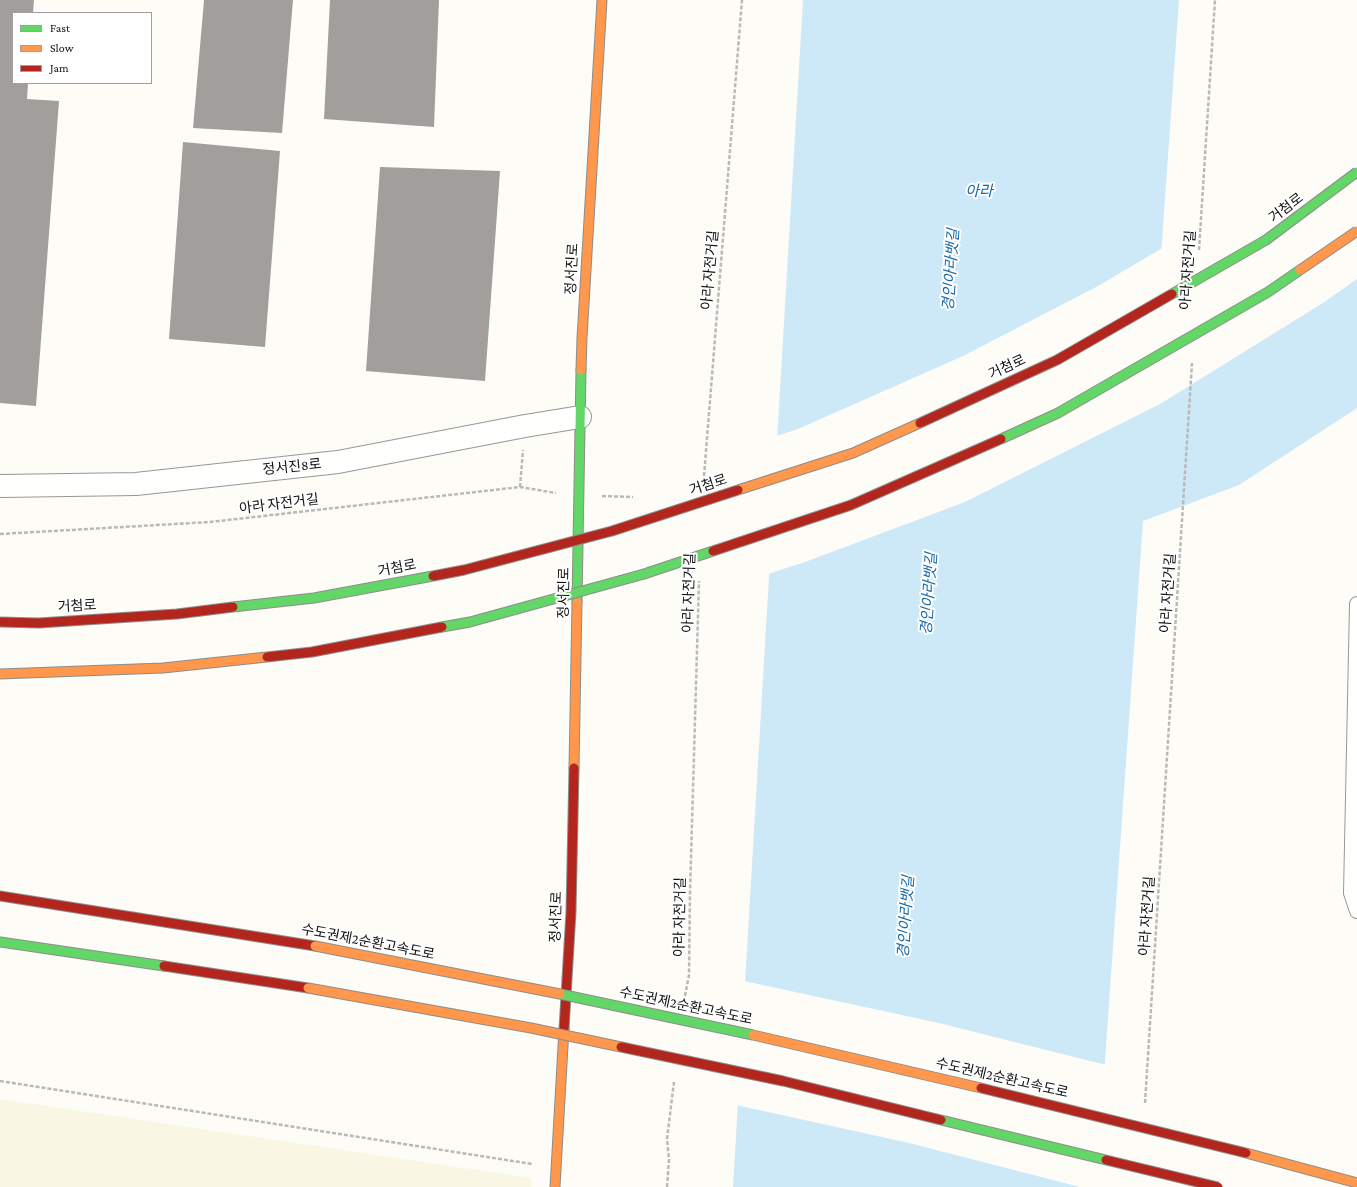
<!DOCTYPE html>
<html>
<head>
<meta charset="utf-8">
<style>
	body { margin:0 }
	#map { position:relative; width:1357px; height:1187px; overflow:hidden; background:#fdfcf7; font-family:"Crimson Pro",serif }
	canvas { display:block }
	.legend { position:absolute; left:12px; top:12px; width:140px; height:72px; box-sizing:border-box; background:#fff; border:1px solid #a0a0a0; margin:0; padding:5px 7px; list-style:none; font-size:12px; color:#111 }
	.legend li { display:flex; align-items:center; gap:8px; height:20px }
	.legend b { width:20px; border:1px solid #a0a0a0 }
</style>
</head>
<body>
<div id="map">
<canvas width="1357" height="1187"></canvas>
<ul class="legend">
<li><b style="height:5px;background:#63d668"></b>Fast</li>
<li><b style="height:5px;background:#ff974d"></b>Slow</li>
<li><b style="height:5px;background:#b3261e"></b>Jam</li>
</ul>
</div>
<script>
const ctx = document.querySelector('canvas').getContext('2d');
ctx.lineJoin = 'round';
function fill(path, color) { ctx.fillStyle = color; ctx.fill(path, 'evenodd'); }
const toPath = rows => new Path2D(rows.map(r => 'M' + r).join(''));
function strokePath(path, color, width, dash) { ctx.strokeStyle = color; ctx.lineWidth = width; ctx.lineCap = dash ? 'butt' : 'round'; ctx.setLineDash(dash || []); ctx.stroke(path); }
function write(font, color, halo, rows, align = 'center') {
  ctx.font = font + ' "Crimson Pro","Noto Sans KR",serif'; ctx.lineWidth = 4; ctx.setLineDash([]); ctx.textBaseline = 'middle'; ctx.strokeStyle = halo; ctx.fillStyle = color; for (const [text, x, y, turn = 0] of rows) {
    ctx.save(); ctx.translate(x, y); ctx.rotate((+turn || 0) * Math.PI / 180); ctx.textAlign = isNaN(turn) ? turn : align; if (halo) ctx.strokeText(text, 0, 0); ctx.fillText(text, 0, 0); ctx.restore();
  }
}
fill(toPath([
	[0,1099,531,1178,531,1187,0,1187]
]), '#f9f7e4');
fill(toPath([
	[803,0,1179,0,1152,383,1357,258,1357,408,1239,485,1143,521,1096,1187,733,1187]
]), '#cde8f7');
fill(toPath([
	[1164,247,1154,380,1357,256,1357,279,1323,303,1160,404,965,502,805,562,768,574,776,436,798,429,963,356,1098,286],
	[744,981,939,1023,1106,1065,1098,1187,1080,1187,909,1143,736,1105]
]), '#fdfcf7');
fill(toPath([
	[0,0,34,0,33,13,13,13,13,83,28,83,27,99,59,101,36,406,0,403],
	[204,0,293,0,282,133,193,128],
	[330,0,439,0,434,127,324,119],
	[183,142,280,151,265,347,169,339],
	[380,167,500,171,485,381,366,371]
]), '#a19f9c');
const lane = toPath([
	[1357,604,1351,893,1357,911]
]);
const street = toPath([
	[0,486,136,484,338,462,525,426,580,417]
]);
const fast = toPath([
	[577,602,581,370],
	[0,942,164,966]
]);
const slow = toPath([
	[581,370,582,338,602,0],
	[574,768,577,602],
	[555,1187,564,1029]
]);
const jam = toPath([
	[0,896,315,946],
	[164,966,308,988],
	[564,1029,571,912,574,768]
]);
strokePath(lane, '#979795', 16);
strokePath(street, '#979795', 24);
strokePath(fast, '#8e8d8b', 11);
strokePath(slow, '#8e8d8b', 11);
strokePath(jam, '#8e8d8b', 11);
strokePath(toPath([
	[1199,250,1215,0],
	[704,476,742,0],
	[520,487,523,450],
	[602,496,633,497],
	[0,534,210,522,520,487,556,493],
	[685,996,689,975,690,893,699,581],
	[0,1081,532,1164],
	[1145,1103,1192,363],
	[667,1187,669,1160,667,1139,674,1082]
]), '#b9b9b8', 2.5, [4, 2]);
strokePath(lane, '#fffffe', 14);
strokePath(street, '#fffffe', 22);
strokePath(fast, '#63d668', 9);
strokePath(slow, '#ff974d', 9);
strokePath(jam, '#b3261e', 9);
const fastBridge = toPath([
	[1172,294,1266,240,1357,172],
	[1001,439,1058,413,1268,292,1300,270],
	[233,607,314,598,433,576],
	[442,627,470,622,644,574,713,551],
	[560,994,753,1035],
	[941,1120,1106,1160]
]);
const slowBridge = toPath([
	[1300,270,1357,231],
	[738,490,853,453,920,423],
	[0,674,163,668,267,657],
	[315,946,560,994],
	[308,988,531,1028,621,1047],
	[753,1035,981,1088],
	[1246,1153,1357,1183]
]);
const jamBridge = toPath([
	[920,423,1057,360,1172,294],
	[713,551,851,505,1001,439],
	[433,576,464,570,612,531,738,490],
	[0,622,39,623,177,614,233,607],
	[267,657,312,652,442,627],
	[621,1047,783,1081,941,1120],
	[981,1088,1246,1153],
	[1106,1160,1218,1187]
]);
strokePath(fastBridge, '#8e8d8b', 11, []);
strokePath(slowBridge, '#8e8d8b', 11, []);
strokePath(jamBridge, '#8e8d8b', 11, []);
strokePath(fastBridge, '#63d668', 9);
strokePath(slowBridge, '#ff974d', 9);
strokePath(jamBridge, '#b3261e', 9);
write('14px', '#111', '#fff', [
	["거첨로",1286,208,-37],
	["정서진로",572,269,-87],
	["아라 자전거길",710,270,-85],
	["아라 자전거길",1188,270,-86],
	["거첨로",1007,367,-25],
	["정서진8로",292,467,-6],
	["거첨로",708,485,-18],
	["아라 자전거길",279,504,-7],
	["거첨로",397,568,-11],
	["정서진로",564,593,-89],
	["아라 자전거길",689,593,-88],
	["아라 자전거길",1168,593,-86],
	["거첨로",77,606,-3],
	["아라 자전거길",1147,916,-86],
	["정서진로",556,917,-88],
	["아라 자전거길",680,917,-89],
	["수도권제2순환고속도로",368,942,11],
	["수도권제2순환고속도로",686,1006,12],
	["수도권제2순환고속도로",1002,1078,13]
]);
write('italic 15px', '#1768a6', '#fff', [
	["아라",979,191],
	["경인아라뱃길",951,270,-86],
	["경인아라뱃길",929,594,-86],
	["경인아라뱃길",906,917,-86]
]);
</script>
</body>
</html>
